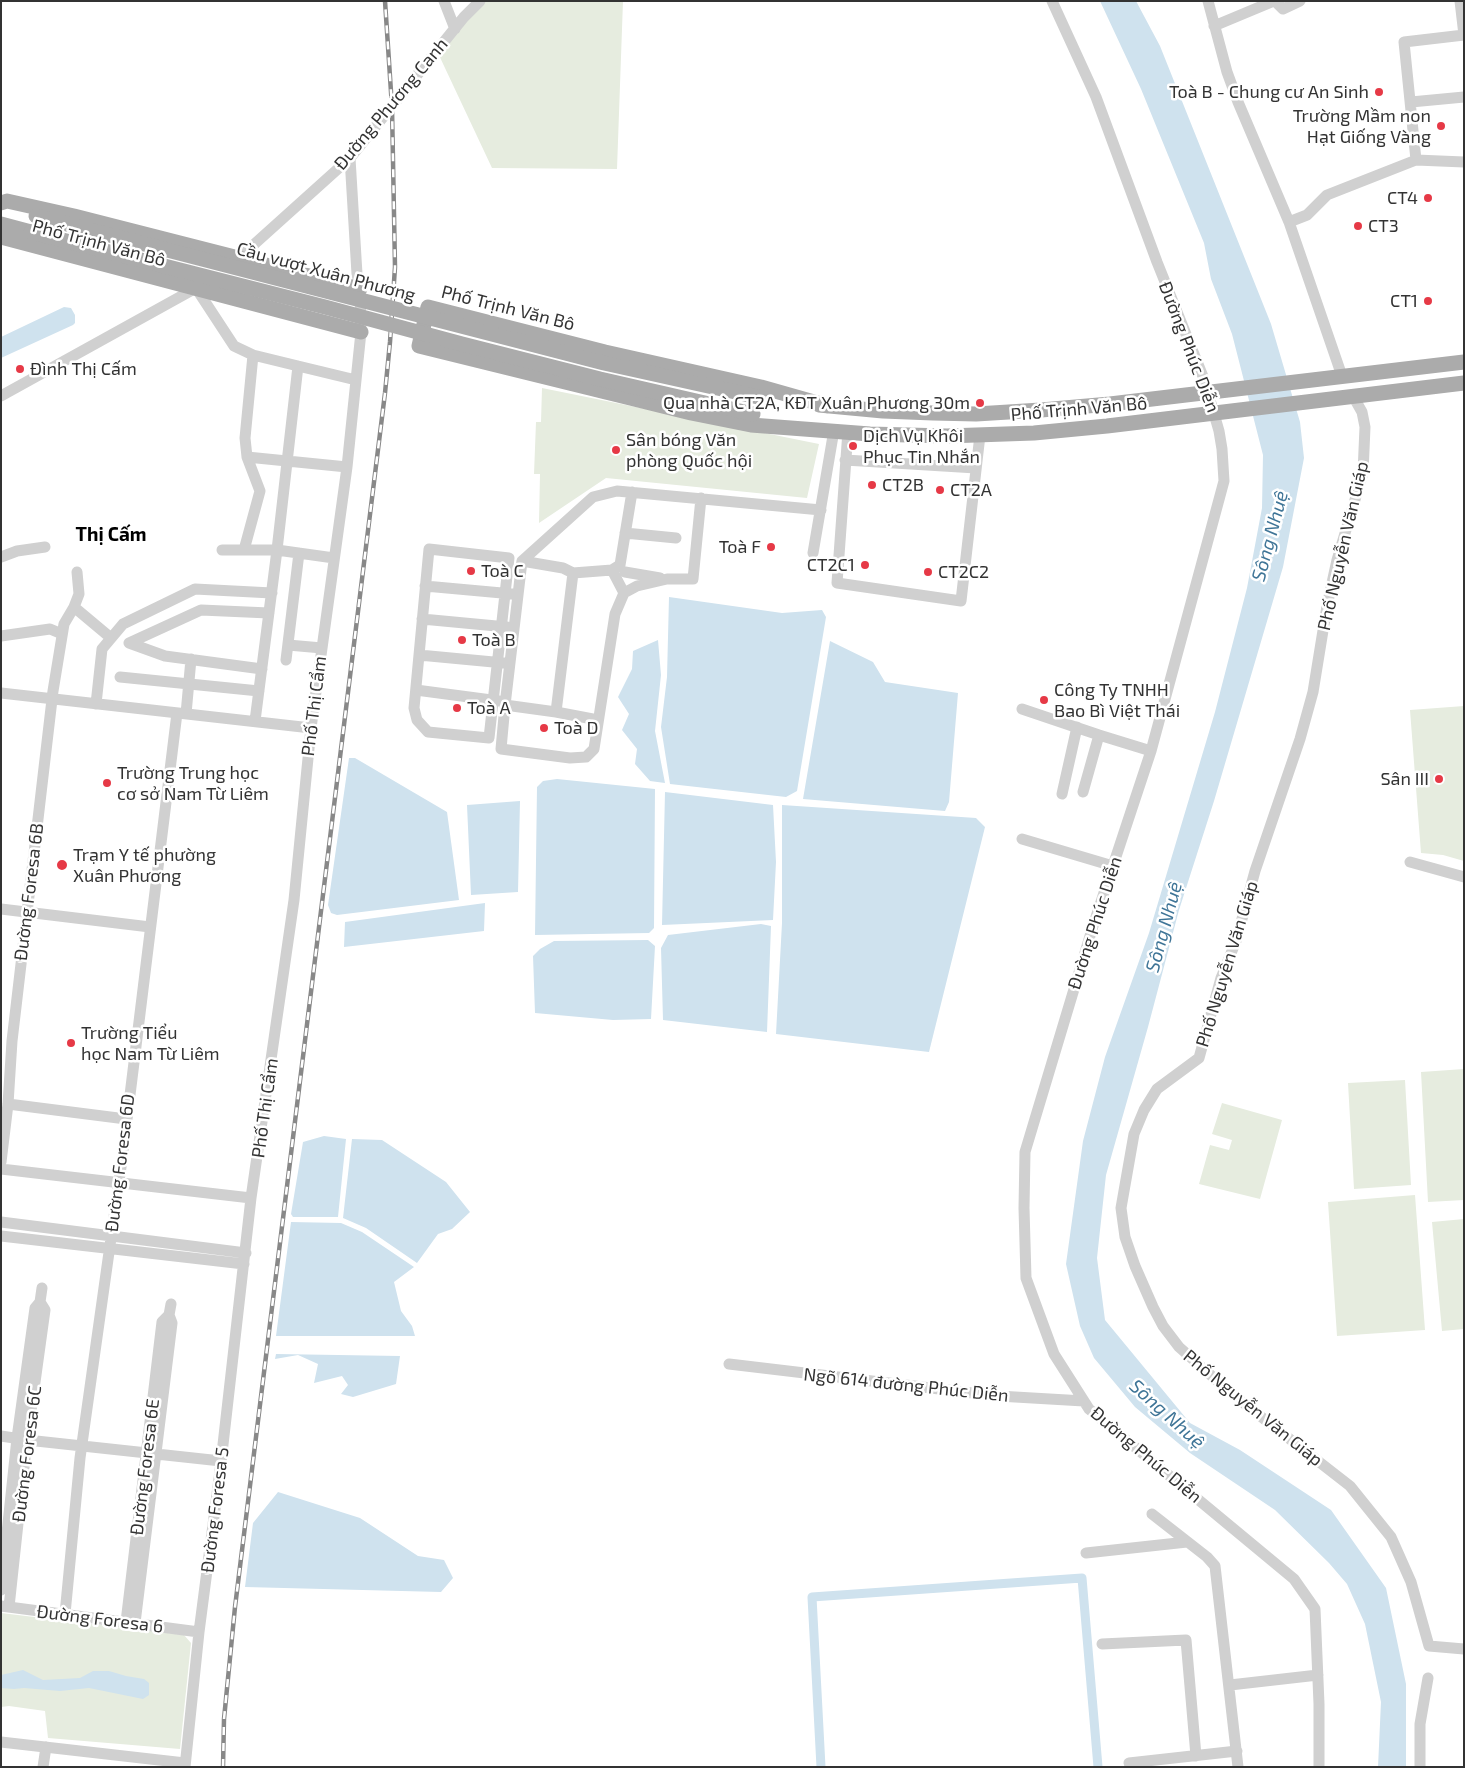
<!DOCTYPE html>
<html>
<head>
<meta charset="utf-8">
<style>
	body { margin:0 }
	#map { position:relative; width:1465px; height:1768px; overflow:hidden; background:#fff; font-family:"Exo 2",sans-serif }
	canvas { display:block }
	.frame { position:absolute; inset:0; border:2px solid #333; pointer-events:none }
</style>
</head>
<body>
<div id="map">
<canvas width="1465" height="1768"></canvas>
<div class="frame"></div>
</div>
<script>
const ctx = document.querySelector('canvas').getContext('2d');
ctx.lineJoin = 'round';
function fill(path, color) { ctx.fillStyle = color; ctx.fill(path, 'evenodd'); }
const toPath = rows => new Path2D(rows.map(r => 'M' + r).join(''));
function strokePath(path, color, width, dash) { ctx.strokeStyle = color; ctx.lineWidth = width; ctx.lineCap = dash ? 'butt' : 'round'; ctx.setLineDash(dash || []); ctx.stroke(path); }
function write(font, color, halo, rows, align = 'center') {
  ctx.font = font + ' "Exo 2",sans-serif'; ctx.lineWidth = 5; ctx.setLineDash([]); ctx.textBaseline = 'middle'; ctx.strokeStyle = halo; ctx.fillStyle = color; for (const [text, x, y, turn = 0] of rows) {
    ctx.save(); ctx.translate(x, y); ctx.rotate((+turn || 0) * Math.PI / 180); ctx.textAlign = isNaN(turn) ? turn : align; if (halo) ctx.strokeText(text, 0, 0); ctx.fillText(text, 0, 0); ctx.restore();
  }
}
fill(toPath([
	[480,1,623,1,617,169,492,168,437,51],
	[542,388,819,444,807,498,606,478,539,523,540,474,534,474,536,422,541,422],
	[1464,706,1464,861,1443,855,1421,853,1410,710],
	[1464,1069,1464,1200,1428,1202,1421,1072],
	[1405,1080,1411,1185,1354,1189,1348,1083],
	[1222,1103,1282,1120,1260,1199,1199,1184,1210,1145,1229,1150,1232,1140,1212,1134],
	[1415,1195,1425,1330,1337,1336,1328,1202],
	[1464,1219,1464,1329,1442,1331,1432,1222],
	[1,1613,184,1635,191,1643,180,1749,48,1738,45,1711,9,1706,1,1707]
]), '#e6ecdf');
fill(toPath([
	[1100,1,1136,1,1160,46,1271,324,1300,422,1304,458,1283,567,1214,801,1179,910,1148,1027,1106,1175,1097,1258,1105,1320,1190,1423,1240,1450,1331,1510,1386,1588,1406,1684,1406,1767,1378,1767,1381,1702,1365,1624,1347,1584,1329,1563,1275,1510,1190,1453,1135,1407,1094,1358,1080,1326,1066,1264,1083,1141,1105,1057,1149,933,1215,712,1247,588,1262,508,1263,455,1232,334,1211,279,1204,243,1141,89],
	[64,307,71,308,75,315,75,323,73,325,1,358,1,337],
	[669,597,782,613,822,610,826,617,797,791,786,797,670,784,661,727,667,677],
	[658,640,661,675,655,731,665,783,650,781,635,764,637,749,622,730,629,714,618,697,632,669,633,651],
	[830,641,873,662,885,682,958,693,949,802,945,811,803,799],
	[349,758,355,758,447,812,459,900,337,915,331,913,328,905],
	[557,779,655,789,654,928,649,933,535,935,537,787,543,781],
	[665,792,773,805,776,862,773,920,662,925],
	[520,801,518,892,471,895,467,805],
	[782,805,976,818,985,827,929,1052,776,1034,782,923],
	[485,903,484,931,344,947,345,922],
	[761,924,771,926,767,1032,663,1020,661,948,668,935],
	[648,940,655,946,651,1019,613,1020,535,1013,533,956,540,949,554,941],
	[324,1136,346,1139,338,1217,293,1217,291,1214,303,1142],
	[352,1139,382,1140,446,1182,470,1212,452,1229,438,1234,417,1263,366,1228,343,1218],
	[291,1222,341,1223,362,1232,414,1267,394,1282,401,1311,412,1326,415,1336,276,1336],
	[276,1354,400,1356,396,1384,353,1397,341,1394,348,1385,342,1376,314,1383,318,1364,298,1355,275,1359],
	[278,1492,360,1518,418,1556,444,1560,453,1578,441,1592,245,1587,253,1523],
	[23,1670,43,1680,80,1678,93,1671,109,1671,126,1676,144,1679,149,1683,149,1695,143,1699,89,1688,60,1691,24,1688,14,1689,1,1688,1,1675]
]), '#cfe2ee');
strokePath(toPath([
	[821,1767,812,1597,1082,1578,1098,1767]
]), '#cfe2ee', 9);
strokePath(toPath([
	[444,1,455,29],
	[1052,1,1096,97,1157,262,1204,379,1219,431,1222,449,1224,481,1151,751,1093,926,1025,1152,1024,1208,1026,1278,1054,1354,1089,1409,1294,1579,1315,1609,1319,1704,1319,1767],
	[1208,1,1227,72,1238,102,1289,222,1342,376],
	[1275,1,1283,9,1300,1],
	[1460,1,1464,35],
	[1214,26,1274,1],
	[1411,102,1464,97],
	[1416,160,1404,42,1464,35],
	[1289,222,1307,215,1327,195,1416,160,1464,162],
	[238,263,240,257,350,158,464,17,480,1],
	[1,396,196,288,234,346,253,355,298,366],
	[1353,396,1362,412,1365,427,1363,473,1337,560,1327,606,1313,692,1300,739,1255,871,1236,941,1221,978,1199,1058,1157,1089,1144,1110,1134,1134,1121,1208,1125,1237,1135,1266,1153,1307,1163,1326,1179,1347,1232,1394,1350,1486,1391,1537,1411,1582,1429,1646,1464,1649],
	[848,431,837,583,961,601,980,435],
	[247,457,347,467],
	[845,460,976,468],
	[625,533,676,538],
	[429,549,509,558,489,738,428,732,417,720,414,708,429,549],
	[222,550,277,550,334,558],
	[244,550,260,491,247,457,245,438,253,355],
	[813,553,834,430],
	[1,557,17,551,45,547],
	[522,561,563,568,573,573,612,570,620,565,632,492],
	[612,570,624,593],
	[625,572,660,578],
	[425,586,513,594],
	[74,607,111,638],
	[422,619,507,627],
	[1,636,50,629,62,634],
	[129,643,201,610,269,613],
	[129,643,165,656,262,669],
	[288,645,322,648],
	[419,655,504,663],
	[286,660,299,553],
	[120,677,259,691],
	[416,690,499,701],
	[1,693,311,728],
	[96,704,102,649,123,624,195,589,272,593],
	[505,705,522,561,593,497,617,491,821,510],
	[1022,709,1099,735,1151,751],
	[556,712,573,573],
	[186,714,191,659],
	[598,720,556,712,505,705,501,749,570,758,586,757,594,749,615,614,624,593,637,586,667,579,693,579,701,498],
	[255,721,277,550,298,366,356,380],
	[1083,792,1099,735],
	[1062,794,1077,727],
	[1022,839,1113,866],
	[1410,862,1464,877],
	[1,909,150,927],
	[8,1104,126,1119],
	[1,1162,8,1104,12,1041,53,691,64,624,74,607,79,594,77,572],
	[1,1169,251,1198],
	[1,1222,246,1253],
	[1,1236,244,1264],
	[729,1364,998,1396,1084,1401],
	[1,1436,27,1440,221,1461],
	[1152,1514,1207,1557,1215,1566,1238,1767],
	[1086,1553,1187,1542],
	[1,1590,17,1438,35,1308,40,1302,42,1288],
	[1,1606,199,1632],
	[9,1607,27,1440,45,1310,40,1302],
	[65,1614,80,1458,122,1160,177,713],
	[126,1622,162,1322,169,1315,171,1304],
	[135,1623,172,1323,169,1315],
	[1102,1644,1186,1640,1196,1756],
	[1230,1685,1318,1675],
	[1,1742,185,1763],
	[1129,1763,1237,1751],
	[43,1767,46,1747],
	[185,1767,199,1632,220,1471,251,1198,294,900,311,728,347,467,361,332,360,289,357,274,350,158],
	[1420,1767,1420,1724,1428,1678]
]), '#d0d0d0', 11);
strokePath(toPath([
	[1,203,7,201,74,216,360,289],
	[1,224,31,232],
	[1,237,361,332],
	[819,405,883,411,933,413,976,414,1041,410,1110,404,1464,362],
	[828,406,761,387,605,352,428,307,419,346,691,413,751,425,870,434,947,436,1034,433,1107,426,1464,383]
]), '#ababab', 15);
const rail = toPath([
	[223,1767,224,1719,235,1607,385,393,390,342,395,267,392,107,385,1]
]);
strokePath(rail, '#888', 4.5);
strokePath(rail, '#fff', 2.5, [8]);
strokePath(toPath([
	[36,216,604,363,758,397],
	[31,232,325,307,462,344,600,379,753,414]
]), '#ababab', 15);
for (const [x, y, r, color] of [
	[1379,92,5,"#e63946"],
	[1441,126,5,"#e63946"],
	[1428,198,5,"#e63946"],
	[1358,226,5,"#e63946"],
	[1428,301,5,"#e63946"],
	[20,369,5,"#e63946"],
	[980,403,5,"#e63946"],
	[853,446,5,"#e63946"],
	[616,450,5,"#e63946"],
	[872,485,5,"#e63946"],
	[940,490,5,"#e63946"],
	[771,547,5,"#e63946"],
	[865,565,5,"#e63946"],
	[471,571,5,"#e63946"],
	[928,572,5,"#e63946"],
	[462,640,5,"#e63946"],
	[1044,700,5,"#e63946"],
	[457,708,5,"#e63946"],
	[544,728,5,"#e63946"],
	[1439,779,5,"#e63946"],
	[107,783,5,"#e63946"],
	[62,865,6,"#e63946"],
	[71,1043,5,"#e63946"]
]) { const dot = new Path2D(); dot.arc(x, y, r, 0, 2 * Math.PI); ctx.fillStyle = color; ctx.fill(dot); strokePath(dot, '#fff', 2); }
write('18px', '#333', '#fff', [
	["Toà B - Chung cư An Sinh",1369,92,"right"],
	["Trường Mầm non",1431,116,"right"],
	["Hạt Giống Vàng",1431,137,"right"],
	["CT4",1418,198,"right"],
	["CT3",1368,226],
	["CT1",1418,301,"right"],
	["Đình Thị Cấm",30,369],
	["Qua nhà CT2A, KĐT Xuân Phương 30m",970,403,"right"],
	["Dịch Vụ Khôi",863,436],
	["Phục Tin Nhắn",863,457],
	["Sân bóng Văn",626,440],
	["phòng Quốc hội",626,461],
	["CT2B",882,485],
	["CT2A",950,490],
	["Toà F",761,547,"right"],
	["CT2C1",855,565,"right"],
	["Toà C",481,571],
	["CT2C2",938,572],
	["Toà B",472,640],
	["Công Ty TNHH",1054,690],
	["Bao Bì Việt Thái",1054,711],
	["Toà A",467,708],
	["Toà D",554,728],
	["Trường Trung học",117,773],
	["cơ sở Nam Từ Liêm",117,794],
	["Sân III",1429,779,"right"],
	["Trạm Y tế phường",73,855],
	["Xuân Phương",73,876],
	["Trường Tiểu",81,1033],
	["học Nam Từ Liêm",81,1054]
], 'left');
write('18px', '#333', '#fff', [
	["Đường Phương Canh",391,104,-50],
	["Phố Trịnh Văn Bô",99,243,15],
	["Cầu vượt Xuân Phương",326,272,15],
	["Phố Trịnh Văn Bô",508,308,14],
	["Đường Phúc Diễn",1189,347,69],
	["Phố Trịnh Văn Bô",1079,409,-5],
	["Phố Nguyễn Văn Giáp",1343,546,-77],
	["Phố Thị Cẩm",314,706,-83],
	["Đường Foresa 6B",29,892,-83],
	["Đường Phúc Diễn",1095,923,-72],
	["Phố Nguyễn Văn Giáp",1227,964,-73],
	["Phố Thị Cẩm",265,1108,-82],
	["Đường Foresa 6D",120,1163,-83],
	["Ngõ 614 đường Phúc Diễn",906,1385,6],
	["Phố Nguyễn Văn Giáp",1253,1408,39],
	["Đường Foresa 6C",27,1454,-83],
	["Đường Phúc Diễn",1146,1455,40],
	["Đường Foresa 6E",145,1467,-83],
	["Đường Foresa 5",215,1510,-83],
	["Đường Foresa 6",100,1619,7]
]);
write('bold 19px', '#000', '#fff', [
	["Thị Cấm",111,535]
]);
write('italic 19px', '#3f7597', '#fff', [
	["Sông Nhuệ",1270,536,-75],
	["Sông Nhuệ",1164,927,-75],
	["Sông Nhuệ",1167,1414,42]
]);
</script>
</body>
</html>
